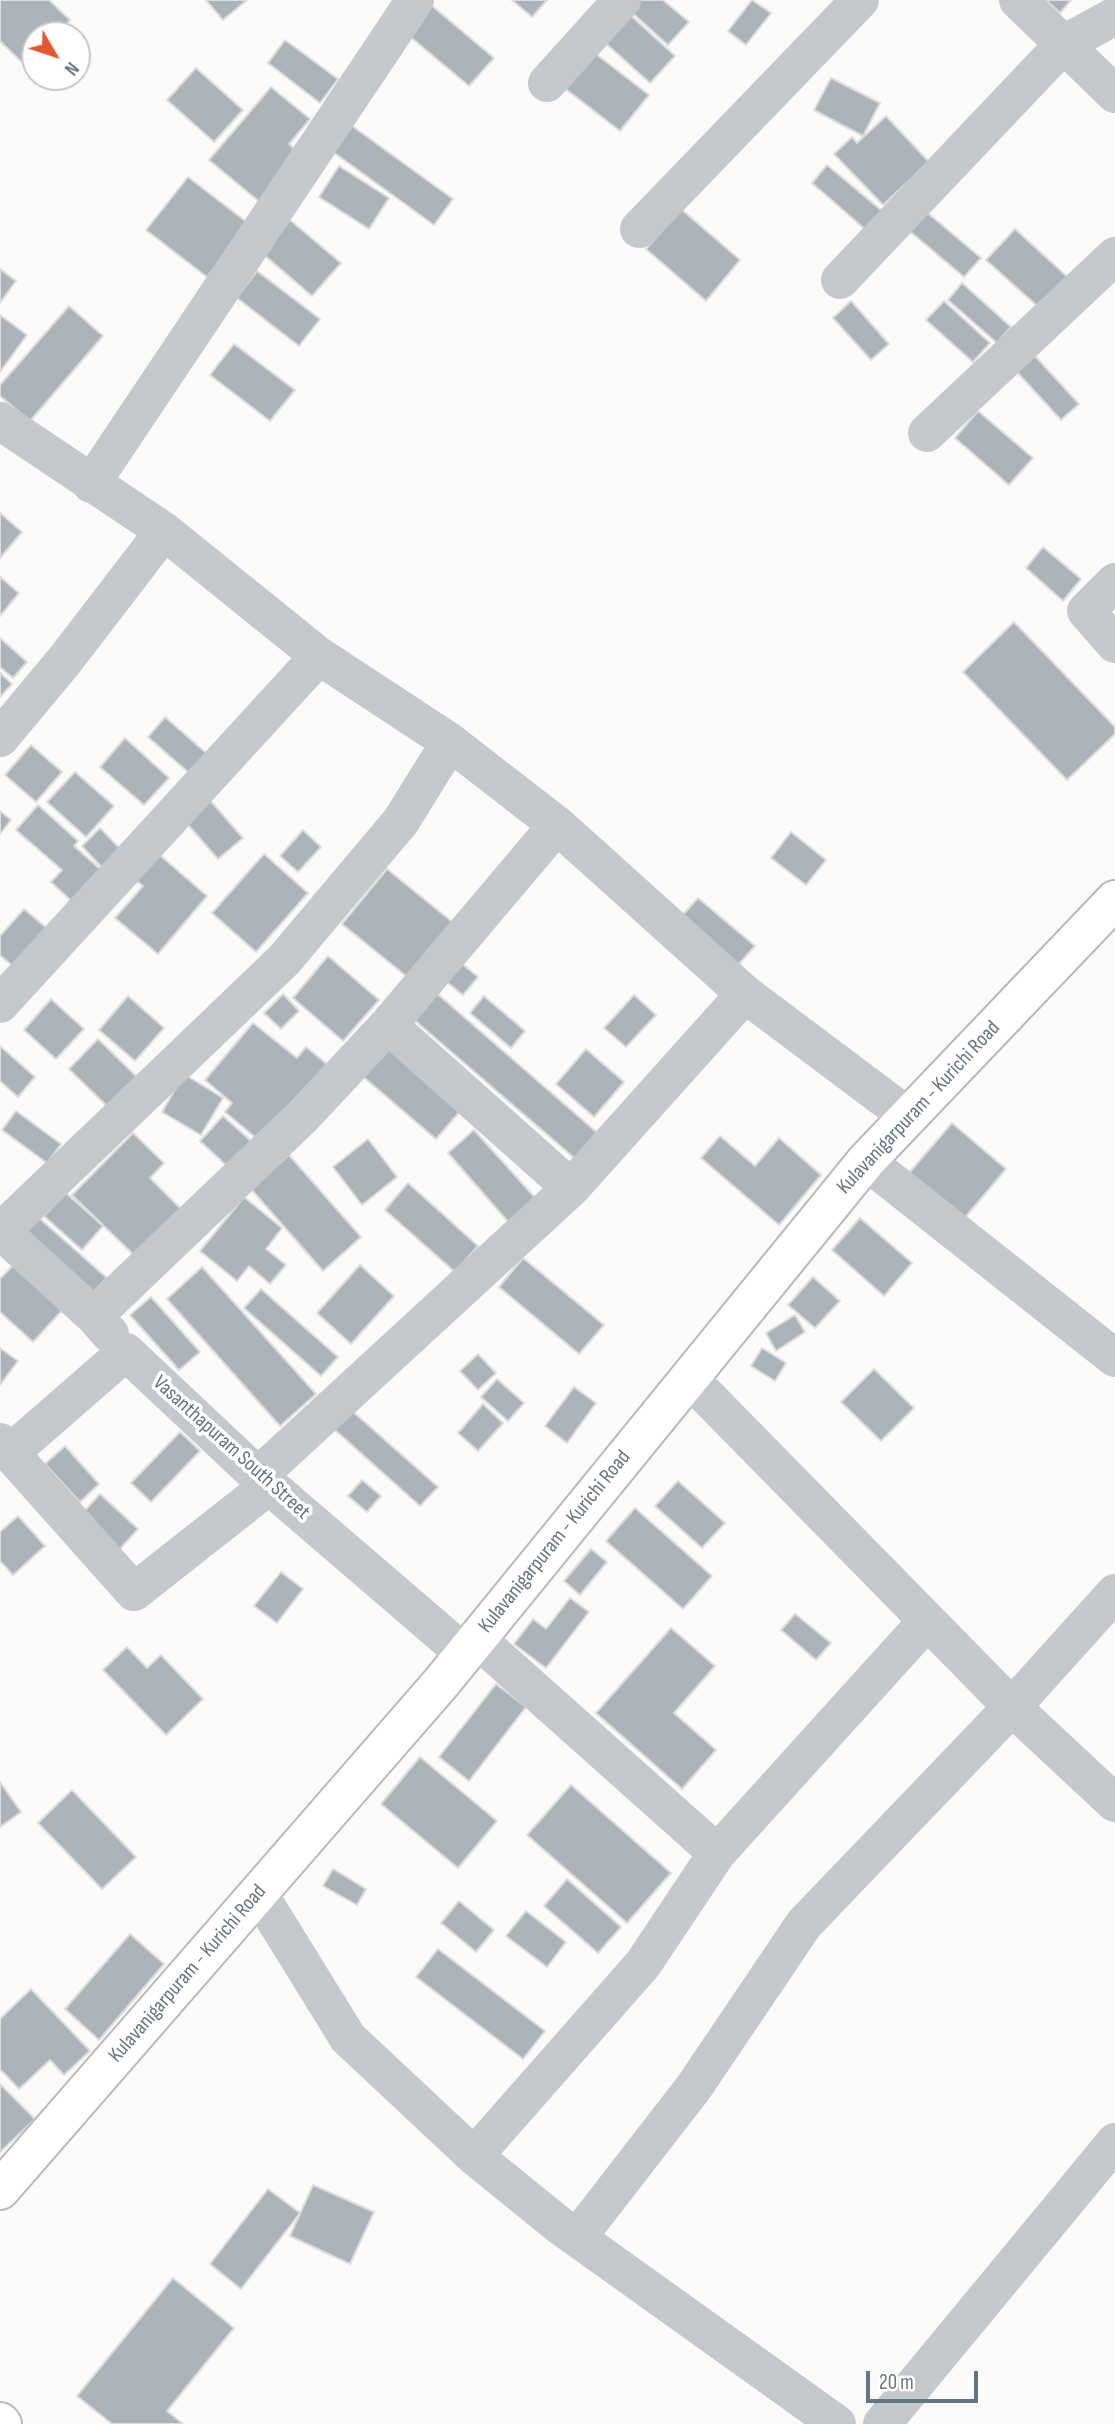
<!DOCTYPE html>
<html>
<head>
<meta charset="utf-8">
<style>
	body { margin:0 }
	#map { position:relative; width:1115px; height:2424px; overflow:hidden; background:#fafaf8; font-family:"Sofia Sans Condensed",sans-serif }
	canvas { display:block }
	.north { position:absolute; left:21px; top:21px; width:70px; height:70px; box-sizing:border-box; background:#fff; border:2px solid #c1c8cd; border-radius:50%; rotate:129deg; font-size:19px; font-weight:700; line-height:28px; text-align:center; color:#657683 }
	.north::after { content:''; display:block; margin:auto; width:24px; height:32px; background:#e4572e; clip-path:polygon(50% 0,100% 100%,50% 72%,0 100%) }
	.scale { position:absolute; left:866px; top:2371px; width:112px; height:32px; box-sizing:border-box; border:4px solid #657683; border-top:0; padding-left:9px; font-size:21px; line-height:24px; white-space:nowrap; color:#657683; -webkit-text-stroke:5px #fff; paint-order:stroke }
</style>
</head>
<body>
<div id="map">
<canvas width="1115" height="2424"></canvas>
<div class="north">N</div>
<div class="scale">20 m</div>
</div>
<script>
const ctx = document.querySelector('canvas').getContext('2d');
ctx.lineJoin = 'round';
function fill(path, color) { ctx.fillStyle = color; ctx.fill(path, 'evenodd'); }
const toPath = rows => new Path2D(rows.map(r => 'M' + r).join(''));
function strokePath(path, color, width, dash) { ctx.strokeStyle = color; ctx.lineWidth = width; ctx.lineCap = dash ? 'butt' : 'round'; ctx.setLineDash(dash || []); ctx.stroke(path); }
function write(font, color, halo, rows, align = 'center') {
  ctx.font = font + ' "Sofia Sans Condensed",sans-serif'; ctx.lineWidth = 7; ctx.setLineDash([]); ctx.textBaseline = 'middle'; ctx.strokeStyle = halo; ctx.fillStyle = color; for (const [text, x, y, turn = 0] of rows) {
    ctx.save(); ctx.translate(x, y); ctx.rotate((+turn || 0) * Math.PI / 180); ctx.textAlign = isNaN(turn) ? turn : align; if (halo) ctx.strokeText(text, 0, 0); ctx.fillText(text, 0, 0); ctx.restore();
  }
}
const building = toPath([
	[0,0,49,0,70,20,57,35,35,35,35,75,0,41,0,0],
	[206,0,247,0,223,20,206,0],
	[512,0,547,0,532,17,512,0],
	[638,0,663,0,689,22,668,45,629,10,638,0],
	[752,0,771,13,746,45,728,31,752,0],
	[1046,0,1071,0,1060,13,1046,0],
	[431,5,494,58,469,86,407,34,431,5],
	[626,11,675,56,650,83,601,39,626,11],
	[285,40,338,79,320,103,268,63,285,40],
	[587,47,649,95,620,131,558,83,587,47],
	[196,68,243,110,214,142,167,100,196,68],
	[831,78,880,103,863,136,814,110,831,78],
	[271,87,310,119,289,144,302,156,262,204,209,160,271,87],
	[886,116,929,162,883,205,834,154,852,137,857,143,886,116],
	[348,123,453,199,434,225,329,149,348,123],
	[827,165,882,211,866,230,812,183,827,165],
	[339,166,389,198,369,229,319,197,339,166],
	[188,177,249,224,207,277,146,230,188,177],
	[681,209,740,260,706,301,646,249,681,209],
	[923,209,981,258,964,277,906,228,923,209],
	[290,220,341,263,312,296,262,253,290,220],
	[1015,229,1073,282,1045,313,986,260,1015,229],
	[0,269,16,281,0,303,0,269],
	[257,271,320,319,299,346,237,298,257,271],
	[962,283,1011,327,997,343,948,300,962,283],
	[851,301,889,344,871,360,833,318,851,301],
	[944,301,990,343,973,362,926,320,944,301],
	[69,306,103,336,30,421,0,396,0,385,69,306],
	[0,315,27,335,0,372,0,315],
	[234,344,295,390,270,421,210,375,234,344],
	[1035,356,1079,404,1061,420,1017,372,1035,356],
	[978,411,1033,458,1009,485,955,438,978,411],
	[0,513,22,532,0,558,0,513],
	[1043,547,1081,579,1063,601,1026,568,1043,547],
	[0,577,19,593,0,616,0,577],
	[1014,622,1115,727,1115,734,1067,780,963,672,1014,622],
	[0,638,27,662,13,678,0,667,0,638],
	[0,673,12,684,0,697,0,673],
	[165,717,213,759,196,779,148,737,165,717],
	[125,738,169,778,144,805,100,767,125,738],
	[31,745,62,772,36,802,5,775,31,745],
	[75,772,114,806,86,837,47,802,75,772],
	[208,798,243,838,218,859,184,820,208,798],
	[38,805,78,841,74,846,107,875,78,907,51,882,62,870,16,830,38,805],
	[0,811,11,820,0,834,0,811],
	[100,828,126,855,107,873,82,846,100,828],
	[303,830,321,847,298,872,280,856,303,830],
	[791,832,826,860,806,885,771,858,791,832],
	[154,850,207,896,158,954,115,918,143,886,132,877,154,850],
	[264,854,308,893,256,952,212,913,264,854],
	[387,869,456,925,411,980,342,924,387,869],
	[698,898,755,946,737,966,680,918,698,898],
	[24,909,57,937,23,975,0,955,0,936,24,909],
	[328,956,379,1000,343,1041,293,998,328,956],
	[459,961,478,977,463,995,443,979,459,961],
	[434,991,601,1136,579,1162,411,1017,434,991],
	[283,994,299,1011,281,1029,264,1013,283,994],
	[634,995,656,1015,626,1047,604,1028,634,995],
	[128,996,164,1028,135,1061,99,1030,128,996],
	[484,996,525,1031,511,1048,470,1013,484,996],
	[51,999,84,1029,56,1059,24,1030,51,999],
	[253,1023,297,1058,306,1047,334,1070,268,1148,225,1112,232,1103,205,1080,253,1023],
	[98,1039,139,1079,110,1109,69,1069,98,1039],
	[388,1043,462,1109,436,1139,360,1074,388,1043],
	[0,1046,35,1077,18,1097,0,1081,0,1046],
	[586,1049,624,1082,594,1117,556,1084,586,1049],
	[184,1074,223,1098,201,1135,162,1112,184,1074],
	[16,1111,61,1144,47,1163,2,1130,16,1111],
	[223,1116,251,1141,228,1167,200,1141,223,1116],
	[952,1123,1006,1169,957,1227,903,1180,952,1123],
	[474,1130,538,1201,511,1225,448,1153,474,1130],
	[133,1133,164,1163,150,1178,187,1215,140,1261,72,1195,133,1133],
	[720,1136,755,1166,779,1138,821,1175,779,1225,701,1158,720,1136],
	[368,1139,397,1177,362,1205,333,1167,368,1139],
	[289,1155,361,1237,323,1271,251,1189,289,1155],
	[408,1183,478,1246,455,1272,385,1210,408,1183],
	[66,1193,103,1226,82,1250,44,1216,66,1193],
	[244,1197,282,1228,266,1249,286,1265,270,1284,249,1266,237,1281,200,1251,244,1197],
	[38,1217,107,1278,92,1293,24,1234,38,1217],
	[860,1218,912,1263,884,1296,832,1250,860,1218],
	[523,1258,604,1325,579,1354,499,1287,523,1258],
	[19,1259,69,1303,33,1342,0,1312,0,1279,19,1259],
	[360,1265,394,1296,351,1344,317,1313,360,1265],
	[202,1267,316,1394,280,1426,167,1299,202,1267],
	[813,1277,840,1301,815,1328,788,1305,813,1277],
	[261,1289,338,1357,321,1376,244,1308,261,1289],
	[151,1297,200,1352,179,1370,130,1315,151,1297],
	[795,1315,805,1332,776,1351,766,1333,795,1315],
	[0,1348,18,1361,0,1385,0,1348],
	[762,1348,786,1363,775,1381,751,1366,762,1348],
	[478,1354,496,1373,478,1390,460,1371,478,1354],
	[874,1369,914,1408,881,1441,841,1402,874,1369],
	[497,1379,524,1403,508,1421,481,1397,497,1379],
	[574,1387,596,1403,567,1443,545,1426,574,1387],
	[483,1404,503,1423,478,1451,458,1433,483,1404],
	[351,1410,438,1487,420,1506,334,1429,351,1410],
	[180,1432,200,1451,151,1502,131,1483,180,1432],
	[65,1446,99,1484,80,1502,45,1464,65,1446],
	[362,1480,381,1496,367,1512,348,1496,362,1480],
	[678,1481,725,1523,702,1548,655,1506,678,1481],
	[100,1494,138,1529,119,1550,81,1515,100,1494],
	[635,1508,712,1576,683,1609,606,1541,635,1508],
	[18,1516,45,1546,13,1575,0,1561,0,1532,18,1516],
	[591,1549,607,1562,580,1595,564,1581,591,1549],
	[281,1572,303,1589,277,1623,254,1606,281,1572],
	[570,1598,589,1612,546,1668,514,1644,533,1619,546,1629,570,1598],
	[795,1614,831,1643,816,1660,781,1630,795,1614],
	[671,1628,715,1666,674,1713,716,1750,682,1789,596,1713,671,1628],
	[127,1647,147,1668,161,1655,203,1699,166,1735,103,1670,127,1647],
	[496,1684,526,1707,469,1781,439,1757,496,1684],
	[420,1757,497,1821,458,1868,381,1804,420,1757],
	[0,1782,21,1812,0,1827,0,1782],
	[571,1785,671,1873,627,1923,527,1835,571,1785],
	[72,1790,136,1857,102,1889,38,1823,72,1790],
	[333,1869,366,1889,357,1905,323,1886,333,1869],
	[567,1879,621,1927,598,1953,544,1906,567,1879],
	[459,1901,494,1930,476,1952,441,1923,459,1901],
	[526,1911,566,1942,547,1967,506,1936,526,1911],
	[130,1934,164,1964,99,2040,65,2009,130,1934],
	[438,1949,545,2031,523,2059,416,1977,438,1949],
	[31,1989,90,2051,64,2075,50,2060,19,2089,0,2069,0,2019,31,1989],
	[0,2084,35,2119,0,2152,0,2084],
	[313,2185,374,2212,350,2264,290,2236,313,2185],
	[268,2189,300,2213,241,2289,210,2264,268,2189],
	[173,2278,234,2328,167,2411,183,2424,112,2424,77,2396,173,2278]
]);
fill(building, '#aab3b9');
strokePath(building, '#dcdcda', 2);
const major = toPath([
	[0,2190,441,1683,866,1161,1115,900],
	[0,2422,2,2424]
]);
strokePath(major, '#b5babe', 42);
strokePath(toPath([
	[1018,0,1115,94],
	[547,83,622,0],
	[639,229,860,0],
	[840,280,1064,44,1115,16],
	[0,421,164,531,319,656,450,742,557,825,745,994],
	[927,433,1115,256],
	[91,484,415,0],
	[1115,582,1086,611,1115,644],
	[0,738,65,660,164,531],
	[0,1004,319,656],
	[388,1025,557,825],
	[866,1161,1115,1358],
	[1,1231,94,1316,110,1334],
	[0,1232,284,960,401,821,450,742],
	[94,1316,303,1116,388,1025,571,1188],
	[689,1378,1012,1707,1115,1803],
	[0,1442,10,1453,126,1352,258,1476,465,1654],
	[10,1453,134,1592,270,1485],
	[258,1476,571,1188,745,994,909,1117],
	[717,1853,927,1621],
	[259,1894,348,2038,474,2156,559,2225,837,2424],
	[474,2156,643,1964,717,1853,476,1638],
	[577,2238,694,2087,804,1924,1012,1707,1115,1593],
	[882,2424,1115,2142]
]), '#c3c8cc', 38);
strokePath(major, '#fff', 38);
write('21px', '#657683', '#fff', [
	["Kulavanigarpuram - Kurichi Road",919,1108,-47],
	["Vasanthapuram South Street",231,1448,42],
	["Kulavanigarpuram - Kurichi Road",555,1542,-51],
	["Kulavanigarpuram - Kurichi Road",188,1974,-49]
]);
</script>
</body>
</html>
